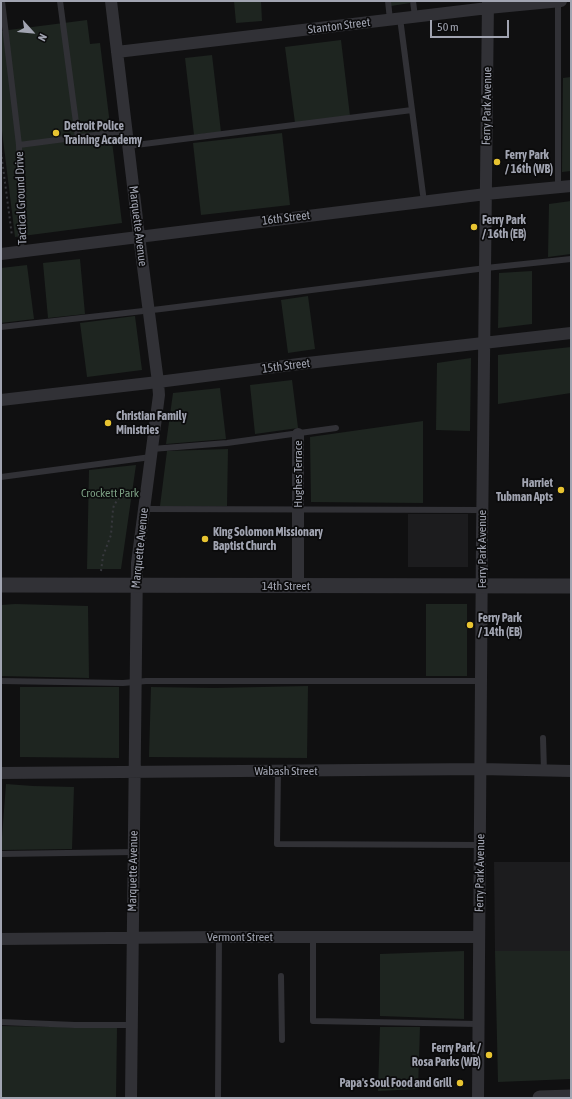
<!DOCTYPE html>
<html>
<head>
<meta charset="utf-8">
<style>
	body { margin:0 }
	#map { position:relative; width:572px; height:1099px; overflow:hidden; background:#101011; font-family:"Asap Condensed",sans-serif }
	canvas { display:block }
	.frame { position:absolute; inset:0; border:2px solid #a1a4b1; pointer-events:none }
	.north { position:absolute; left:12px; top:12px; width:40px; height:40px; -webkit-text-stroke:3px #0b0b0c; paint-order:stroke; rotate:117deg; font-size:11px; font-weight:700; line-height:16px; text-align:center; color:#a1a4b1 }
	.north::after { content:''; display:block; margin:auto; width:14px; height:18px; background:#a1a4b1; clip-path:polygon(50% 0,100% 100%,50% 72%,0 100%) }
	.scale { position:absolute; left:430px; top:20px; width:79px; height:18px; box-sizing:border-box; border:2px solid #a1a4b1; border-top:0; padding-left:5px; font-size:12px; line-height:14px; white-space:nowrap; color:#a1a4b1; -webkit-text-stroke:3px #0b0b0c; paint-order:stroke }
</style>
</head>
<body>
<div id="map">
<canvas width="572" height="1099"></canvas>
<div class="frame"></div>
<div class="north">N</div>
<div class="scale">50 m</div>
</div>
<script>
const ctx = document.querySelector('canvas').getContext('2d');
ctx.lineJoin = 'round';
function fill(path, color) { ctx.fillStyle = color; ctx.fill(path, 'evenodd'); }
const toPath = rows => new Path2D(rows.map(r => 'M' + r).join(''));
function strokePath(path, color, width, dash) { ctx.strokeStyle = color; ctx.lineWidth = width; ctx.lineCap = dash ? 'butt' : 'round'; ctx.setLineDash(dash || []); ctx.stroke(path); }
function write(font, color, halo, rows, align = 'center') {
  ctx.font = font + ' "Asap Condensed",sans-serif'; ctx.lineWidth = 3.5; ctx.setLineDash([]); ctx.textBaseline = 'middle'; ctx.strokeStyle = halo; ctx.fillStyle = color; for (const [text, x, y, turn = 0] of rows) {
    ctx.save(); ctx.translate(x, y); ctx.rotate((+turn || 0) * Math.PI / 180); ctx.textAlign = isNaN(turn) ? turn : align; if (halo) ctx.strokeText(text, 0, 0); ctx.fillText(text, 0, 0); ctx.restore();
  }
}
fill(toPath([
	[408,514,468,514,468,567,408,567],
	[494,862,571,862,571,951,495,951]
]), '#1c1c1e');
fill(toPath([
	[234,1,261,1,262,21,236,23],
	[390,1,410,1,410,3,391,6],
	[87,20,90,44,100,43,122,223,15,237,1,123,1,31],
	[341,40,350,116,295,123,285,47],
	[212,55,221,132,194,135,185,58],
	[571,77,571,171,562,172,563,78],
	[282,133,290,205,201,215,193,143],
	[571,201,571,254,548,257,549,204],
	[80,259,85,314,48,318,43,263],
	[27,265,34,319,1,323,1,268],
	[532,271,532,324,498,328,499,273],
	[308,296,315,349,288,353,281,300],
	[135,316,142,370,87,377,80,323],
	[571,347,571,393,498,404,498,355],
	[471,358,470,431,436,430,437,363],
	[292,380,298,428,255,434,250,385],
	[220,388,226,439,166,444,173,393],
	[423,421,423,503,311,502,310,437],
	[228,449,227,506,160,506,167,451],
	[136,465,121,569,87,569,89,470],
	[15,604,88,606,89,678,1,676,1,605],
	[426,604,467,604,467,676,426,676],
	[308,686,307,758,149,757,151,687,214,688],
	[20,687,119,687,119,758,20,757],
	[6,784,33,786,74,787,72,849,1,850],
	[464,951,464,1019,380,1016,380,954],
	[495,951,571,951,571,1079,498,1082],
	[1,1026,117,1028,116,1098,1,1098],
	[380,1027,420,1027,418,1089,378,1091]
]), '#1e2520');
strokePath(toPath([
	[1,152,12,236],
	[101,571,103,556,111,535,113,509,114,505,119,498,123,496,135,494]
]), '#37383d', 2, [2, 3]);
strokePath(toPath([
	[2,1,19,145,21,240,22,251],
	[60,1,78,138],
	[388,1,390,20],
	[413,1,415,17],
	[400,18,424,202],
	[19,145,126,131],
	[128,146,412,110],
	[558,187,558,1],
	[1,327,161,309,486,268,571,259],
	[152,449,227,443,336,428],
	[1,477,151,457],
	[144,509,483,510],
	[1,681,123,683,146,681,482,681],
	[543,738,544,771],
	[278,771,277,844,480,845],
	[1,854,133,852],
	[313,937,313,1021,479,1024],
	[281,976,282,1040],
	[1,1022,75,1025,132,1025],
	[218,1098,219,937]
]), '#313136', 6);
strokePath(toPath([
	[111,1,139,236,158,382,159,395,137,563,131,1098],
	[117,52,488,8,561,1],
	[1,254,486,194,571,186],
	[1,400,158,382,299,364,571,333],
	[298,585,298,434],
	[1,773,481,769,571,771],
	[1,939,219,937,479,937],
	[478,1098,482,540,488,1]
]), '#313136', 12);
strokePath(toPath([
	[1,585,571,586],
	[540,1098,571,1097]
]), '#313136', 15);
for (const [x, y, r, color] of [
	[56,133,4,"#e8c431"],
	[497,162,4,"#e8c431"],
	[474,227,4,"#e8c431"],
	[108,423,4,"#e8c431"],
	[561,490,4,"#e8c431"],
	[205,539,4,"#e8c431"],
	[470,625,4,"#e8c431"],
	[489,1055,4,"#e8c431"],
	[460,1083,4,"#e8c431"]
]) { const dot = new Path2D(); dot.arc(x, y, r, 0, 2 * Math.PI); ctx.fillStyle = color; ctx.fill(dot); strokePath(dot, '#0b0b0c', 1.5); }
write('12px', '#a1a4b1', '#0b0b0c', [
	["Stanton Street",339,26,-7],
	["Ferry Park Avenue",487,106,-89],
	["Tactical Ground Drive",21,198,-92],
	["16th Street",286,218,-7],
	["Marquette Avenue",138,226,83],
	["15th Street",286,366,-7],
	["Hughes Terrace",298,474,-90],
	["Marquette Avenue",140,548,-84],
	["Ferry Park Avenue",482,549,-90],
	["14th Street",286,586],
	["Wabash Street",286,771],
	["Marquette Avenue",133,871,-89],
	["Ferry Park Avenue",480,873,-89],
	["Vermont Street",240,937]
]);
write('bold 12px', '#a1a4b1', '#0b0b0c', [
	["Detroit Police",64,126],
	["Training Academy",64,140],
	["Ferry Park",505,155],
	["/ 16th (WB)",505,169],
	["Ferry Park",482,220],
	["/ 16th (EB)",482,234],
	["Christian Family",116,416],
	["Ministries",116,430],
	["Harriet",553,483,"right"],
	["Tubman Apts",553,497,"right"],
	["King Solomon Missionary",213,532],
	["Baptist Church",213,546],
	["Ferry Park",478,618],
	["/ 14th (EB)",478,632],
	["Ferry Park /",481,1048,"right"],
	["Rosa Parks (WB)",481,1062,"right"],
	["Papa's Soul Food and Grill",452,1083,"right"]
], 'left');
write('12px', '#799c80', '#0b0b0c', [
	["Crockett Park",110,493]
]);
</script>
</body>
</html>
